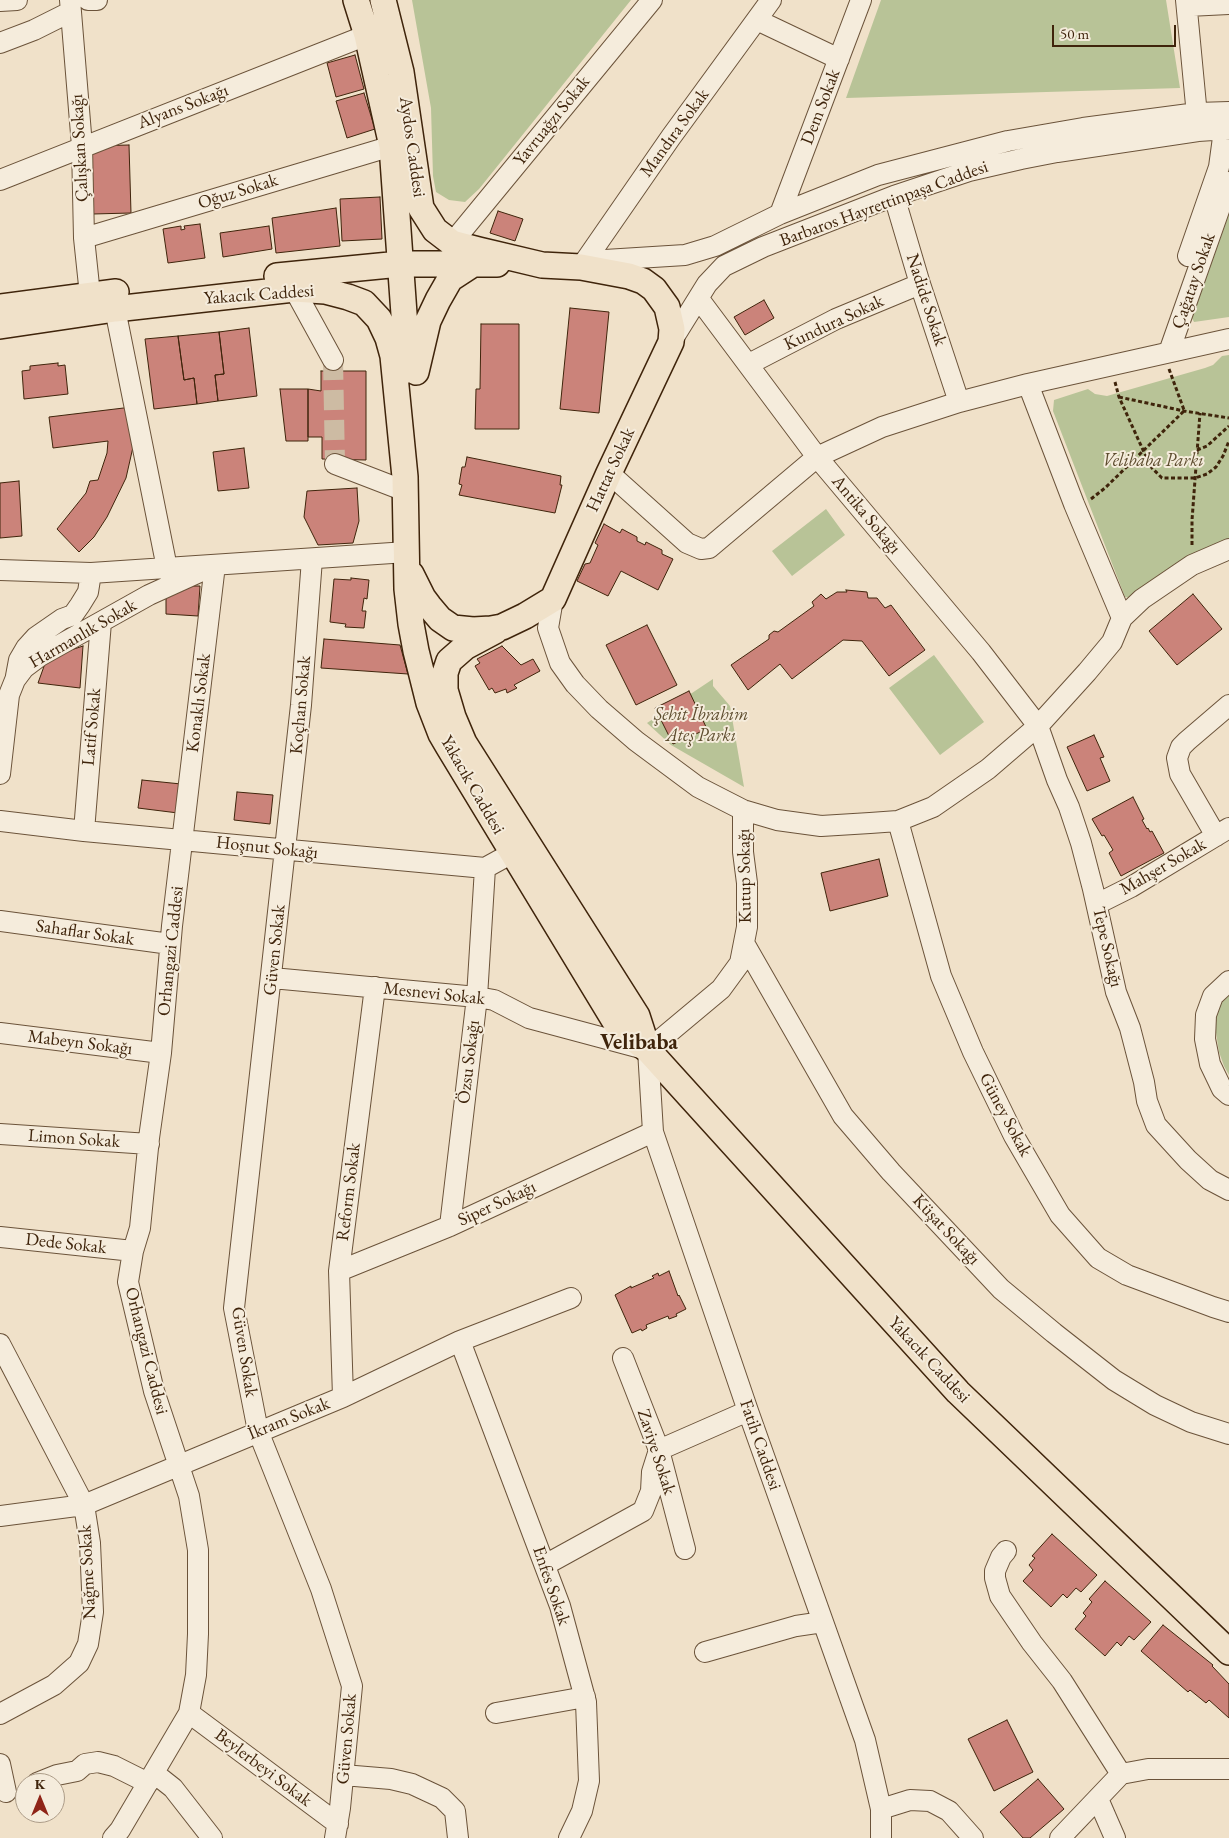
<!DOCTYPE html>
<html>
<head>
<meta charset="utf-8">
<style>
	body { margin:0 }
	#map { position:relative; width:1229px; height:1838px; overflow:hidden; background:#f0e1c9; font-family:"EB Garamond",serif }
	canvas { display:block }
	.north { position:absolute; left:15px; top:1773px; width:50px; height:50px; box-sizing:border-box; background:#f5ecdc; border:1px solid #ac9c88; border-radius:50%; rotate:0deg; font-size:14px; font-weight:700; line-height:20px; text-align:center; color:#3f240b }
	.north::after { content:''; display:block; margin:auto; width:18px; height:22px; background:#8f2418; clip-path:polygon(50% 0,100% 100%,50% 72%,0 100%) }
	.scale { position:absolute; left:1052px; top:25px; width:124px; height:22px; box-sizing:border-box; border:2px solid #3f240b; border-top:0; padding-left:6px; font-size:15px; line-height:18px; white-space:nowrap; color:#3f240b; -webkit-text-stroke:4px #f5ecdc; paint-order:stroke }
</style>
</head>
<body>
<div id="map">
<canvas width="1229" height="1838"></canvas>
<div class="north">K</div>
<div class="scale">50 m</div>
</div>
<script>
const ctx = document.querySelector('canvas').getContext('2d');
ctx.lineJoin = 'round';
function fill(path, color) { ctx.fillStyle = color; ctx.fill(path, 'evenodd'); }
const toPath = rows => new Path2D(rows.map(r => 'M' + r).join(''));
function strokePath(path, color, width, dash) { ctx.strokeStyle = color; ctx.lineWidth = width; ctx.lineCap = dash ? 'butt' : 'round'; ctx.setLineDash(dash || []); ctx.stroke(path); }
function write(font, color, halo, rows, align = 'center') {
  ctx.font = font + ' "EB Garamond",serif'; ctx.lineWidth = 4; ctx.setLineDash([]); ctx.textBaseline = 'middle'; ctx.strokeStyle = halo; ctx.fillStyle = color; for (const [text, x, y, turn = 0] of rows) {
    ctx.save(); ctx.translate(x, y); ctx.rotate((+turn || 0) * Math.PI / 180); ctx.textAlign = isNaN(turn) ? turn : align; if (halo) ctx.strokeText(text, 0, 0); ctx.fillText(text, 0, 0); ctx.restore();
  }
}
fill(toPath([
	[412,0,631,0,479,189,465,202,449,200,436,192,433,176,431,108],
	[881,0,1166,0,1180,88,846,98],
	[1229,214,1229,317,1194,322,1192,318],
	[1229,355,1229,543,1131,598,1125,597,1053,411,1054,400,1088,389,1095,394,1107,396,1205,368,1213,365,1222,356],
	[826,509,845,535,792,576,772,551],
	[934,655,984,722,940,755,889,688],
	[713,679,713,686,730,706,744,787,671,745,647,723],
	[1229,992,1229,1075,1224,1066,1219,1052,1215,1026,1217,1003]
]), '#b8c397');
const building = toPath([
	[355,55,364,89,336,97,327,63,355,55],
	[364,93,375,129,347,138,336,101,364,93],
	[129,145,131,213,93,214,91,146,129,145],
	[380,197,382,239,342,241,340,199,380,197],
	[336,208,340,246,276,253,272,218,336,208],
	[498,211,523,219,515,241,490,233,498,211],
	[200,224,205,258,168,263,163,229,181,226,181,230,185,229,184,226,200,224],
	[269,226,272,249,223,257,220,233,269,226],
	[764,300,774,318,745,335,734,317,764,300],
	[570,308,609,312,599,413,560,409,570,308],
	[481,324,519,324,519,429,475,429,476,389,480,389,481,324],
	[249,328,257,396,218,401,215,375,224,374,219,332,249,328],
	[219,332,224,374,215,375,218,401,197,404,194,378,184,380,178,336,219,332],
	[178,336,184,380,194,378,197,404,154,409,145,339,178,336],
	[58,363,58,366,65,365,68,394,24,399,22,371,30,370,30,366,58,363],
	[321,371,366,371,366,460,322,459,322,437,308,437,308,389,321,391,321,371],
	[280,389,308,389,308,441,286,441,280,389],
	[132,407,133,447,126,478,107,517,94,537,79,552,57,529,86,493,90,481,98,480,107,453,108,441,53,448,49,417,132,407],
	[244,448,249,488,218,491,213,452,244,448],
	[467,457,561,476,560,485,562,485,555,513,459,495,462,485,459,484,462,467,465,467,467,457],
	[19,481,22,536,0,538,0,483,19,481],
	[357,488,359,521,353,543,318,545,304,517,307,491,357,488],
	[604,524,620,533,622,529,637,537,637,541,645,545,646,542,662,550,662,554,673,559,658,590,621,571,608,596,577,581,585,564,590,563,598,545,595,543,604,524],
	[351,578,369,580,367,599,364,598,362,611,366,611,364,628,345,627,346,624,330,622,334,579,351,580,351,578],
	[185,586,200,586,198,616,166,614,166,593,185,586],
	[846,590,867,592,868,598,877,598,885,608,891,605,925,650,889,676,862,641,843,640,792,679,780,664,748,690,731,665,769,639,769,635,774,631,778,632,814,606,812,602,821,594,826,599,837,592,847,592,846,590],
	[1193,594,1222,629,1177,665,1149,631,1193,594],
	[647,625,677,685,636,705,606,645,647,625],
	[324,639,400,645,408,674,321,668,324,639],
	[83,646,80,688,38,683,47,658,83,646],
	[502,646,521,665,533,659,540,671,514,685,517,688,507,693,506,689,495,693,492,688,489,690,475,666,480,663,477,659,502,646],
	[689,691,707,729,673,744,655,708,689,691],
	[1094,735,1104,757,1100,758,1110,781,1087,791,1067,747,1094,735],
	[142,780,181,784,178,813,138,808,142,780],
	[237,792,273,795,270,824,234,820,237,792],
	[1133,797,1144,819,1142,820,1147,829,1148,828,1150,832,1152,831,1164,853,1121,876,1109,853,1113,850,1104,835,1102,836,1092,819,1133,797],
	[879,859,888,896,830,911,821,873,879,859],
	[669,1271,678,1296,679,1295,686,1309,676,1314,677,1316,669,1319,668,1316,646,1325,647,1328,642,1331,641,1329,632,1333,615,1295,631,1286,631,1288,654,1278,652,1276,658,1273,659,1276,669,1271],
	[1052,1534,1097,1575,1081,1592,1076,1588,1067,1598,1063,1594,1051,1607,1023,1581,1033,1570,1029,1565,1035,1558,1032,1556,1052,1534],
	[1105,1581,1151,1622,1134,1640,1129,1636,1121,1646,1117,1642,1105,1656,1075,1629,1086,1616,1083,1613,1092,1602,1089,1599,1105,1581],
	[1163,1625,1213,1665,1212,1666,1229,1684,1229,1718,1209,1700,1206,1703,1190,1690,1188,1692,1141,1651,1163,1625],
	[1007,1720,1033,1772,994,1791,968,1739,1007,1720],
	[1038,1779,1064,1809,1030,1838,1023,1838,1000,1812,1038,1779]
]);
fill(building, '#cb837a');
strokePath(building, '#3f240b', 1);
strokePath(toPath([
	[333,360,335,464]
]), '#cdbba3', 20, [20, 10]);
const minor = toPath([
	[70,0,82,146,84,238,90,295],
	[88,0,97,0],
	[1186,0,1198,126],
	[0,1,17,0],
	[1188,6,1229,4],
	[757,20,839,59],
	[0,43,34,30,70,12],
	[0,180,367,35],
	[894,196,920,284,959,402],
	[780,214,861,0],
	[84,238,392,146],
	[452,243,652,0],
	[1188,256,1219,167,1224,130],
	[585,266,605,260,685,255,715,246,780,214,878,175,1008,141,1083,128,1197,113,1229,112],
	[581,267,671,137,771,0],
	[294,289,333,360],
	[699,299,817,457,981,652,1038,726,1057,780,1069,807,1081,843,1093,889,1116,992,1130,1028,1144,1082,1147,1101,1156,1125,1188,1160,1210,1180,1229,1190],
	[115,309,167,568],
	[671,342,707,284,724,266,763,247,894,196,969,171,1021,159,1057,152,1198,131,1229,129],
	[1169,352,1229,182],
	[749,364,836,319,920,284],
	[1028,384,1074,504,1122,618],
	[335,464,405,491],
	[609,473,687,543,701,549,709,548,817,457,882,427,959,402,1028,384,1229,339],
	[312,559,301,705,234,1308,258,1431,321,1589,352,1686,340,1808,335,1838],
	[0,570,91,573,407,552],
	[553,599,548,628,560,663,575,684,599,709,636,741,698,787,743,810,777,820,821,826,870,823,898,821,933,807,988,769,1038,726,1087,672,1112,642,1122,618,1142,599,1192,565,1229,549],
	[16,676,19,660,26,648,36,637,62,619,73,615,80,605,88,592,91,573],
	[0,774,9,695,15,680,24,668,40,656,149,595,204,570],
	[0,821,84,831,485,868,525,846],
	[898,821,941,976,973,1052,1014,1136,1060,1215,1098,1258,1127,1275,1213,1307,1229,1312],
	[84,831,101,622],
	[1216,836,1180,774,1177,758,1181,747,1187,741,1229,705],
	[1097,904,1131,887,1229,828],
	[0,921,170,944],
	[744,943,843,1116,891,1172,1001,1289,1054,1333,1114,1380,1155,1405,1191,1422,1229,1434],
	[272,978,477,997,494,1000,529,1018,641,1048],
	[1229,981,1213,996,1206,1015,1205,1039,1210,1064,1222,1089,1229,1095],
	[0,1033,161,1053],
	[648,1050,653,1132,748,1411,865,1740,881,1809,881,1838],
	[648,1050,721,989,740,963,747,927,747,883,743,852,743,810],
	[0,1134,149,1144],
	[450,1226,477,997,485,868],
	[0,1237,133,1251],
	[339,1271,450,1226,653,1132],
	[460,1341,560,1606,586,1702,589,1781,582,1811,569,1838],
	[0,1344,84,1505,90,1543,93,1612,88,1644,79,1663,54,1685,0,1714],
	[623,1358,659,1450,685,1549],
	[343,1397,339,1271,375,987],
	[0,1516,84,1505,343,1397,460,1341,571,1298],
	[1006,1551,1001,1557,995,1571,995,1578,1000,1596,1032,1643,1062,1681,1121,1774],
	[545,1565,643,1511,651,1491,652,1472,659,1450,748,1411],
	[705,1652,796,1626,823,1622],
	[189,1713,338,1824],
	[496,1713,585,1697],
	[0,1764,6,1792],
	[154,1773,173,1788,212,1838],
	[343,1775,391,1779,412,1784,442,1798,455,1811,458,1838],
	[37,1783,57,1775,77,1771,85,1764,98,1762,114,1766,148,1783],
	[1098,1799,1115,1838],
	[881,1809,910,1800,930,1801,949,1811,973,1838],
	[113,1838,120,1830,189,1713,196,1675,198,1634,198,1550,189,1496,154,1391,128,1282,133,1251,140,1228,149,1138,161,1053,172,926,215,565],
	[1060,1838,1121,1774,1148,1769,1229,1769]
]);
const major = toPath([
	[356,0,367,35,392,146,408,370],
	[383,0,401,72,421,208,435,230,452,243,479,250,542,265,581,267,629,276,643,281,654,289,667,307,672,329,671,342,609,473,553,599,525,616,502,627,491,629,473,630,453,628,440,619,429,606,423,598,411,574],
	[277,276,400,264,497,264],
	[0,307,116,292],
	[0,326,115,309,294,289,325,291,348,297,364,303,379,319,388,338,393,356,405,477,407,589,411,624,416,651,429,703,441,734,448,746,619,1028,648,1050,958,1392,1229,1652],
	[416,372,428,321,438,300,450,279,473,264],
	[495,631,465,647,449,661,445,673,445,690,453,717,464,743,637,1016,648,1050]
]);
strokePath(minor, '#6b533a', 22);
strokePath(major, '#3f240b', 28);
strokePath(toPath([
	[1169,369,1184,410],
	[1115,382,1119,397,1143,450,1152,468,1162,478,1195,478,1207,474,1216,467,1223,456,1229,441],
	[1119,397,1184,411,1229,418],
	[1197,450,1207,446,1229,426],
	[1091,499,1105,488,1184,411],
	[1192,545,1192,520,1200,413]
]), '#3f240b', 3, [4, 2.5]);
strokePath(minor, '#f5ecdc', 20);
strokePath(major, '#f0e1c9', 25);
write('18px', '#3f240b', '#f5ecdc', [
	["Alyans Sokağı",183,107,-21],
	["Dem Sokak",821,107,-69],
	["Yavruağzı Sokak",552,121,-51],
	["Mandıra Sokak",675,133,-54],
	["Aydos Caddesi",412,147,82],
	["Çalışkan Sokağı",80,148,-93],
	["Oğuz Sokak",238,192,-17],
	["Barbaros Hayrettinpaşa Caddesi",884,204,-20],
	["Çağatay Sokak",1194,281,-71],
	["Yakacık Caddesi",259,295,-4],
	["Nadide Sokak",926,300,72],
	["Kundura Sokak",834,323,-25],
	["Hattat Sokak",611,470,-65],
	["Antika Sokağı",866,515,50],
	["Harmanlık Sokak",83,634,-30],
	["Konaklı Sokak",199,703,-83],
	["Koçhan Sokak",301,705,-85],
	["Latif Sokak",92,727,-85],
	["Yakacık Caddesi",472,785,60],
	["Hoşnut Sokağı",267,848,6],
	["Mahşer Sokak",1163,867,-30],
	["Kutup Sokağı",745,876,-91],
	["Sahaflar Sokak",85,933,8],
	["Tepe Sokağı",1107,947,77],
	["Güven Sokak",275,950,-84],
	["Orhangazi Caddesi",171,951,-84],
	["Mesnevi Sokak",434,994,6],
	["Mabeyn Sokağı",80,1043,7],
	["Özsu Sokağı",469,1062,-83],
	["Güney Sokak",1005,1115,62],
	["Limon Sokak",74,1139,4],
	["Reform Sokak",349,1192,-83],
	["Siper Sokağı",497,1204,-25],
	["Küşat Sokağı",946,1230,47],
	["Dede Sokak",66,1244,6],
	["Orhangazi Caddesi",146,1351,76],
	["Güven Sokak",244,1352,81],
	["Yakacık Caddesi",929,1360,47],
	["İkram Sokak",289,1419,-22],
	["Fatih Caddesi",760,1445,71],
	["Zaviye Sokak",656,1452,72],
	["Nağme Sokak",88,1572,-93],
	["Enfes Sokak",551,1586,71],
	["Güven Sokak",347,1739,-85],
	["Beylerbeyi Sokak",263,1768,37]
]);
write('italic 18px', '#5d4c2e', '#f5ecdc', [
	["Velibaba Parkı",1153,461],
	["Şehit İbrahim",701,715],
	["Ateş Parkı",701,736]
]);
write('bold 22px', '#3f240b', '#f5ecdc', [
	["Velibaba",639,1043]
]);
</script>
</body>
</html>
